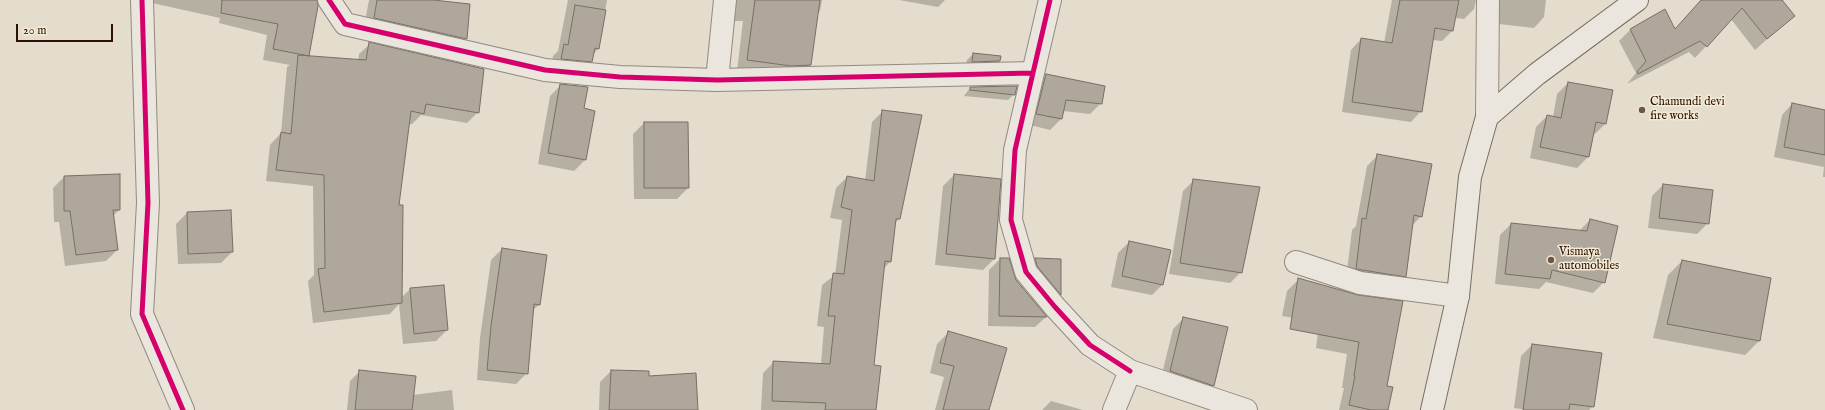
<!DOCTYPE html>
<html>
<head>
<meta charset="utf-8">
<style>
	body { margin:0 }
	#map { position:relative; width:1825px; height:410px; overflow:hidden; background:#e4dccc; font-family:"IM FELL English",serif }
	canvas { display:block }
	.scale { position:absolute; left:16px; top:24px; width:97px; height:18px; box-sizing:border-box; border:2px solid #2e1000; border-top:0; padding-left:5px; font-size:12px; line-height:14px; white-space:nowrap; color:#2e1000; -webkit-text-stroke:3px #f4ebd7; paint-order:stroke }
</style>
</head>
<body>
<div id="map">
<canvas width="1825" height="410"></canvas>
<div class="scale">20 m</div>
</div>
<script>
const ctx = document.querySelector('canvas').getContext('2d');
ctx.lineJoin = 'round';
function fill(path, color) { ctx.fillStyle = color; ctx.fill(path, 'evenodd'); }
const toPath = rows => new Path2D(rows.map(r => 'M' + r).join(''));
function strokePath(path, color, width, dash) { ctx.strokeStyle = color; ctx.lineWidth = width; ctx.lineCap = dash ? 'butt' : 'round'; ctx.setLineDash(dash || []); ctx.stroke(path); }
function write(font, color, halo, rows, align = 'center') {
  ctx.font = font + ' "IM FELL English",serif'; ctx.lineWidth = 3; ctx.setLineDash([]); ctx.textBaseline = 'middle'; ctx.strokeStyle = halo; ctx.fillStyle = color; for (const [text, x, y, turn = 0] of rows) {
    ctx.save(); ctx.translate(x, y); ctx.rotate((+turn || 0) * Math.PI / 180); ctx.textAlign = isNaN(turn) ? turn : align; if (halo) ctx.strokeText(text, 0, 0); ctx.fillText(text, 0, 0); ctx.restore();
  }
}
fill(toPath([
	[152,0,316,0,308,55,306,57,358,60,359,54,370,44,478,112,467,123,421,115,412,124,409,124,398,206,401,298,410,289,443,286,447,330,436,341,403,344,399,304,390,314,313,323,308,281,314,275,313,186,266,181,270,145,281,133,287,67,290,65,263,60,267,35,219,23,220,18,152,3],
	[369,0,422,0,469,4,466,39,457,48,364,27],
	[568,0,607,0,598,49,593,54,592,61,580,72,551,70,553,56,558,51],
	[721,0,822,0,820,11,817,14,810,65,799,76,737,71,743,21,726,21],
	[899,0,945,0,938,7],
	[1392,0,1476,0,1474,9,1464,19,1455,18,1452,31,1442,41,1432,40,1421,111,1411,122,1342,112,1351,50,1361,39,1384,43],
	[1484,0,1546,0,1544,17,1534,28,1490,23],
	[1702,0,1728,22,1695,58,1689,52,1627,84,1636,73,1619,41,1630,30,1665,11,1675,29],
	[1725,0,1784,0,1782,2,1793,16,1755,50,1720,5],
	[973,54,1000,61,994,67,966,67,967,60],
	[1046,75,1101,103,1090,114,1063,111,1061,119,1050,130,1026,124,1035,86],
	[1568,83,1606,123,1595,134,1593,134,1588,157,1577,168,1530,158,1536,127,1547,116,1553,117,1557,94],
	[561,85,583,109,594,111,585,160,574,171,538,164,550,96],
	[970,88,1014,94,1008,100,964,96],
	[1792,104,1825,111,1825,177,1823,177,1824,167,1774,157,1782,115],
	[883,111,899,219,895,223,890,262,883,269,873,366,875,410,761,410,763,373,774,362,821,364,824,327,817,326,822,285,835,275,842,220,830,218,836,188,847,177,865,181,872,122],
	[644,123,688,188,677,199,634,199,633,134],
	[1378,155,1421,216,1412,226,1405,276,1394,287,1346,279,1352,230,1356,226,1367,166],
	[119,175,119,210,112,217,117,250,106,261,65,266,59,222,54,222,53,188,64,177],
	[954,175,994,259,983,270,935,265,943,186],
	[1194,180,1241,272,1230,283,1169,274,1183,191],
	[1663,185,1708,223,1697,234,1648,228,1652,196],
	[187,213,232,252,221,263,178,264,176,224],
	[1590,220,1604,282,1593,293,1546,282,1539,289,1495,284,1500,235,1511,224,1579,231],
	[1129,242,1163,284,1152,295,1111,287,1118,253],
	[502,249,539,305,533,310,527,373,516,384,477,380,480,338,491,260],
	[1000,259,1015,280,1046,317,1035,327,988,326,989,270],
	[1035,259,1060,260,1060,294,1050,305,1025,270],
	[1682,261,1770,279,1759,341,1745,355,1653,338,1668,275],
	[1299,279,1358,296,1385,387,1387,410,1339,410,1344,388,1342,388,1347,354,1316,348,1319,322,1282,316,1287,291],
	[1184,318,1213,386,1202,397,1160,382,1173,329],
	[948,333,988,410,935,410,944,377,930,373,937,344],
	[1532,345,1593,406,1589,410,1528,410,1514,408,1521,356],
	[360,371,413,395,452,390,454,410,347,410,350,381],
	[611,371,648,377,697,410,599,410,600,382],
	[1051,401,1083,410,1042,410]
]), '#0003');
const building = toPath([
	[222,0,317,0,318,6,309,56,273,49,278,24,221,13,222,0],
	[377,0,433,0,470,4,467,39,374,18,377,0],
	[755,0,820,0,811,65,791,66,747,60,755,0],
	[1400,0,1459,0,1453,31,1435,28,1422,112,1352,102,1361,38,1392,43,1400,0],
	[1701,0,1782,0,1795,16,1767,39,1742,8,1707,47,1700,41,1638,74,1637,72,1646,61,1630,29,1665,9,1675,29,1701,0],
	[575,5,606,10,599,49,595,48,592,62,561,59,564,44,568,45,575,5],
	[369,42,484,69,479,113,426,104,424,114,411,111,399,205,403,205,402,303,324,312,318,269,325,268,324,175,276,170,281,132,291,134,298,55,366,60,369,42],
	[973,53,1001,56,1000,61,972,62,973,53],
	[1046,74,1105,86,1102,104,1066,100,1062,119,1036,114,1046,74],
	[1568,82,1613,90,1606,124,1596,122,1589,157,1540,147,1547,115,1561,118,1568,82],
	[560,84,588,87,584,108,595,111,586,160,548,153,560,84],
	[1017,86,1015,95,970,90,970,87,1017,86],
	[1792,103,1825,110,1825,155,1784,147,1792,103],
	[882,110,922,115,900,219,896,219,891,262,885,261,874,365,881,366,876,410,825,410,826,403,772,401,773,361,830,364,835,316,828,316,833,273,844,274,852,210,841,207,847,176,874,181,882,110],
	[644,122,688,122,689,188,644,188,644,122],
	[1377,154,1432,164,1422,217,1414,215,1406,277,1356,269,1362,218,1366,219,1377,154],
	[120,174,120,210,113,210,118,250,76,255,70,211,64,211,64,176,120,174],
	[954,174,1001,179,995,259,946,254,954,174],
	[1193,179,1260,187,1242,273,1180,263,1193,179],
	[1663,184,1713,190,1709,224,1659,218,1663,184],
	[231,210,233,252,188,254,187,212,231,210],
	[1590,219,1618,226,1605,283,1552,270,1550,279,1505,274,1511,223,1587,231,1590,219],
	[1129,241,1171,250,1163,285,1122,276,1129,241],
	[502,248,547,255,540,305,534,304,528,374,487,370,491,326,502,248],
	[1000,258,1009,258,1016,280,1047,317,999,316,1000,258],
	[1035,258,1061,259,1061,295,1037,266,1035,258],
	[1682,260,1771,278,1760,341,1667,324,1682,260],
	[1298,278,1358,295,1403,301,1387,386,1393,387,1388,410,1371,410,1349,405,1355,376,1354,376,1359,342,1290,329,1298,278],
	[444,285,448,330,414,334,410,288,444,285],
	[1183,317,1228,327,1214,386,1170,371,1183,317],
	[948,331,1007,348,989,410,943,410,954,366,940,363,948,331],
	[1532,344,1602,353,1594,407,1570,404,1569,410,1523,410,1532,344],
	[359,370,416,376,412,410,355,410,359,370],
	[611,370,649,371,649,376,696,373,698,410,609,410,611,370]
]);
fill(building, '#afa79c');
strokePath(building, '#786f64', 1);
const minor = toPath([
	[142,0,148,203,142,314,183,410],
	[329,0,345,24,545,70,620,77,717,80,1033,73],
	[1050,0,1015,150,1011,220,1026,272,1055,307,1090,345,1130,371],
	[717,80,725,0],
	[1487,117,1488,0],
	[1296,262,1360,283,1458,296],
	[1114,410,1130,371,1246,410]
]);
const secondary = toPath([
	[1432,410,1458,296,1470,177,1487,117,1537,74,1637,0]
]);
strokePath(minor, '#928a7e', 24);
strokePath(secondary, '#786f64', 24);
strokePath(minor, '#eae5dd', 22);
strokePath(secondary, '#eae5dd', 22);
strokePath(toPath([
	[142,0,148,203,142,314,183,410],
	[329,0,345,24,545,70,620,77,717,80,1033,73],
	[1050,0,1015,150,1011,220,1026,272,1055,307,1090,345,1130,371]
]), '#d6006c', 5);
for (const [x, y, r, color] of [
	[1642,110,4,"#6e5747"],
	[1551,260,4,"#6e5747"]
]) { const dot = new Path2D(); dot.arc(x, y, r, 0, 2 * Math.PI); ctx.fillStyle = color; ctx.fill(dot); strokePath(dot, '#f4ebd7', 1.5); }
write('12px', '#2e1000', '#f4ebd7', [
	["Chamundi devi",1650,103],
	["fire works",1650,117],
	["Vismaya",1559,253],
	["automobiles",1559,267]
], 'left');
</script>
</body>
</html>
